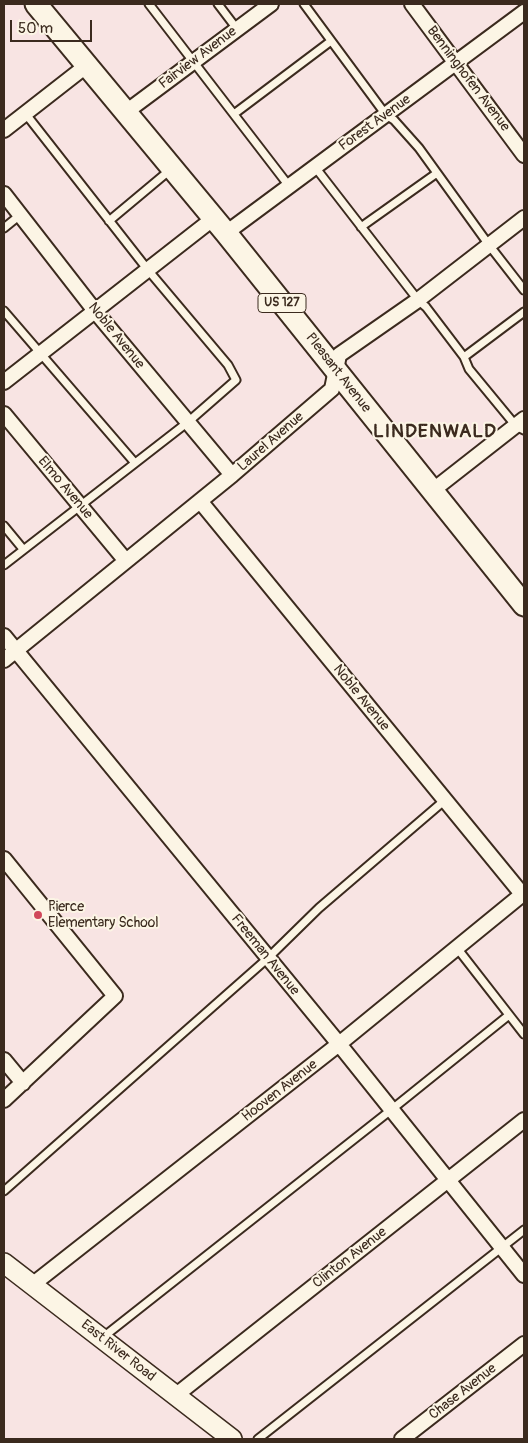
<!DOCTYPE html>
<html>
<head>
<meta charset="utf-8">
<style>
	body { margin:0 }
	#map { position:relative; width:528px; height:1443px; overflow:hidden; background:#f8e4e3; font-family:Pangolin,sans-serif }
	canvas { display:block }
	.frame { position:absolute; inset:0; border:5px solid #3b2a1e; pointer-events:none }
	.scale { position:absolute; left:10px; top:20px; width:82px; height:22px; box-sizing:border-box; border:2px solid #3b2a1e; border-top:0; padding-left:6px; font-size:15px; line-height:18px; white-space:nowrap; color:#3b2a1e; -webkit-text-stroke:4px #fcf5e5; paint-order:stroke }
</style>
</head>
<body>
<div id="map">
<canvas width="528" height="1443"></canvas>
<div class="frame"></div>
<div class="scale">50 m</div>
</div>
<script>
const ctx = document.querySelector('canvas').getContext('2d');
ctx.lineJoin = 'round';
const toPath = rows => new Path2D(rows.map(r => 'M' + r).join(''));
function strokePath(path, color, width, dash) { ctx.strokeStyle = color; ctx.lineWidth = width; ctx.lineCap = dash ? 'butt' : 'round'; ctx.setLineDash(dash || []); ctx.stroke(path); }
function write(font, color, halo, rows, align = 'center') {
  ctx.font = font + ' Pangolin,sans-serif'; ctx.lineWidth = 4; ctx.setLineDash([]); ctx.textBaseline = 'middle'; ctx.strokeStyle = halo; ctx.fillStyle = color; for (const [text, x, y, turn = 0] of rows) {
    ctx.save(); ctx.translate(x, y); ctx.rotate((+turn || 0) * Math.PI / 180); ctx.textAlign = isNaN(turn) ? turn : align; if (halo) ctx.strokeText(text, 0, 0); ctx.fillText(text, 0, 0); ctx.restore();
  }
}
const lane = toPath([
	[149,4,289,186],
	[218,4,237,29],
	[304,4,386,115,394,120,419,148,489,245,524,290],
	[234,114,331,41],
	[315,167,418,300,426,307,464,357,469,369,516,426,524,430],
	[109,221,170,170],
	[361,227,437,173],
	[4,228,20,215],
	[4,311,135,463],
	[464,357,524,312],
	[4,526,23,549],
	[4,565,188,422,236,380,228,365,148,270,25,113],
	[457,948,524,1034],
	[4,1191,268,958,319,908,445,800],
	[102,1338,391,1110,509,1015],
	[258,1439,524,1230]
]);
const street = toPath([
	[412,4,524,155],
	[126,112,271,4],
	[4,130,86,66],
	[4,194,95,311,232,475],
	[226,233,524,12],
	[4,382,214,218],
	[4,414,126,561],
	[432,491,524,419],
	[200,501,522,894],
	[4,636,339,1044,524,1275],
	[4,660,232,475,332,389,339,355,418,300,524,218],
	[4,859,115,996,4,1100],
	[4,1060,23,1083],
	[32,1285,339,1044,524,893],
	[175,1396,524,1120],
	[402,1439,524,1344]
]);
const secondary = toPath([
	[4,1263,232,1439]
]);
const primary = toPath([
	[36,4,226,233,524,605]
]);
strokePath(lane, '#3b2a1e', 11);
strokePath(street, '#3b2a1e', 18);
strokePath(secondary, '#3b2a1e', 22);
strokePath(primary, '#3b2a1e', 25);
strokePath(lane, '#fcf5e5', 7);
strokePath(street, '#fcf5e5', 14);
strokePath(secondary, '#fcf5e5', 19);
strokePath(primary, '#fcf5e5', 21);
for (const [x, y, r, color] of [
	[38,915,5,"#d1495b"]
]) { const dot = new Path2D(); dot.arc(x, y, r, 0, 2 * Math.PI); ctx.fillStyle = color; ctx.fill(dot); strokePath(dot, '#fcf5e5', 2); }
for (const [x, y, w] of [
	[282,303,48]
]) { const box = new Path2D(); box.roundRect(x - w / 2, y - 9.5, w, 19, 4); ctx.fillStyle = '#fcf5e5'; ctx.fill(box); strokePath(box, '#3b2a1e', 1); }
write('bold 12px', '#3b2a1e', null, [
	["US 127",282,303]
]);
write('14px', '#3b2a1e', '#fcf5e5', [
	["Fairview Avenue",198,58,-37],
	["Benninghofen Avenue",468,79,53],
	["Forest Avenue",375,123,-36],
	["Noble Avenue",116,336,51],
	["Pleasant Avenue",338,373,52],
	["Laurel Avenue",271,442,-41],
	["Elmo Avenue",65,488,50],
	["Noble Avenue",361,698,51],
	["Freeman Avenue",265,955,51],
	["Hooven Avenue",280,1091,-38],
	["Clinton Avenue",350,1258,-38],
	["East River Road",118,1351,38],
	["Chase Avenue",463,1392,-38]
]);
write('14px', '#3b2a1e', '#fcf5e5', [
	["Pierce",48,907],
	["Elementary School",48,923]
], 'left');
ctx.letterSpacing = '1px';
write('bold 19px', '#3b2a1e', '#fcf5e5', [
	["LINDENWALD",435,432]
]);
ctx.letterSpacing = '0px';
</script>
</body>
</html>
